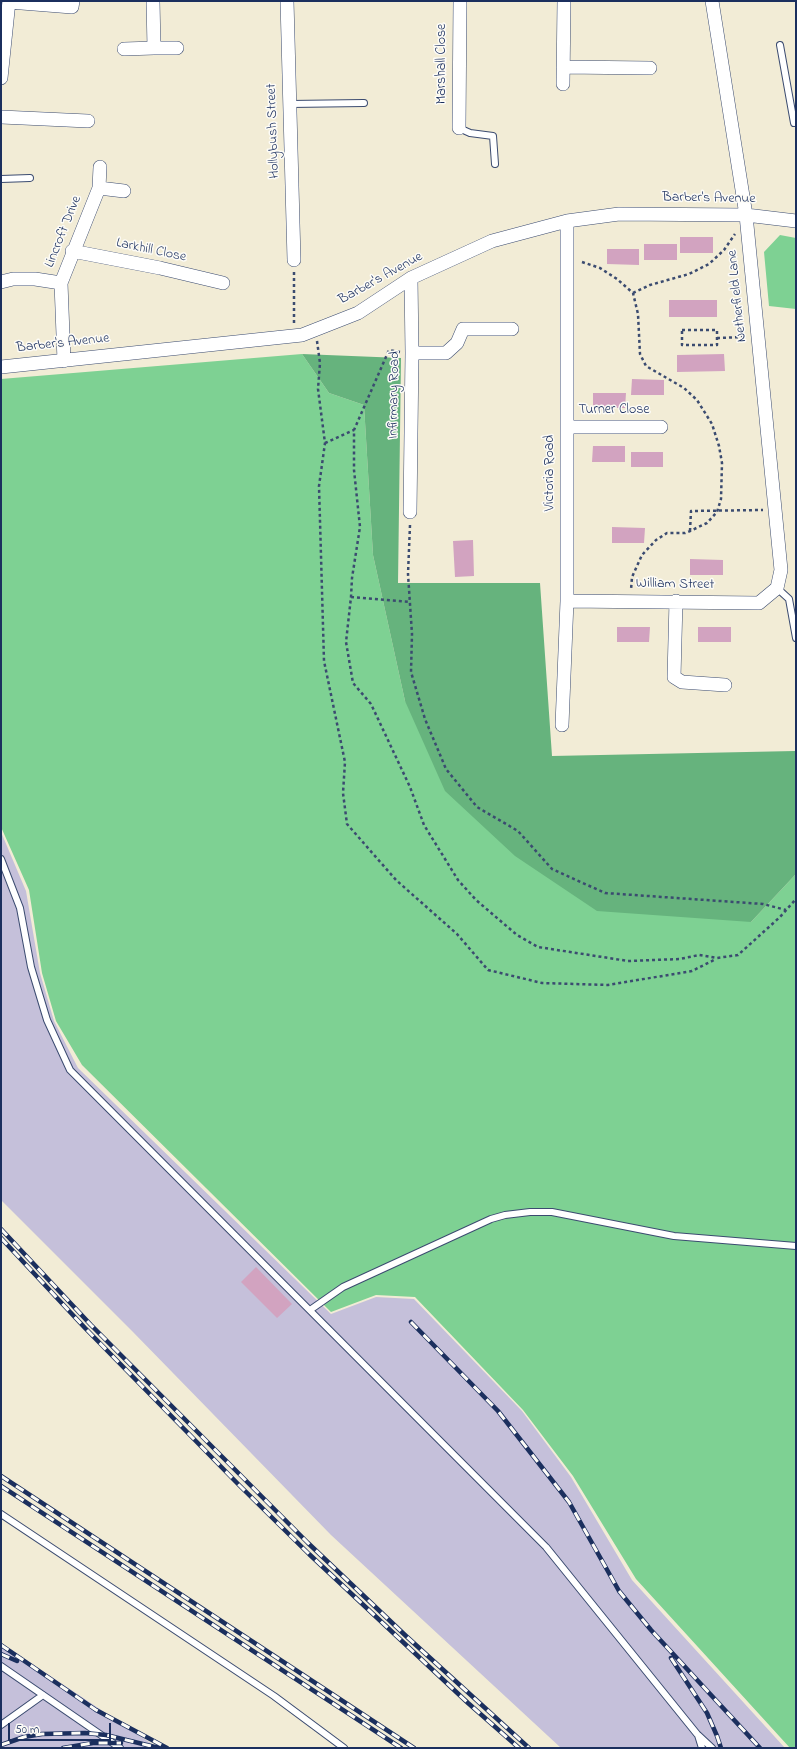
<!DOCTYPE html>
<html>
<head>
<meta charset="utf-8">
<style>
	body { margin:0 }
	#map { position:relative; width:797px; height:1749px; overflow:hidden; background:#f2ecd6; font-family:"Indie Flower",sans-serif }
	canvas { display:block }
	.frame { position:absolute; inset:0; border:2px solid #1b2f5e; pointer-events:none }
	.scale { position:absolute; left:8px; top:1723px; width:103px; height:18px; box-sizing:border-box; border:2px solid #1b2f5e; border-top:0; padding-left:5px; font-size:12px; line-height:14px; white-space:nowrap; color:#1b2f5e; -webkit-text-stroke:3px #fdfcf7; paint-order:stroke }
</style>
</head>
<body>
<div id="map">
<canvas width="797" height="1749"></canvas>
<div class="frame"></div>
<div class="scale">50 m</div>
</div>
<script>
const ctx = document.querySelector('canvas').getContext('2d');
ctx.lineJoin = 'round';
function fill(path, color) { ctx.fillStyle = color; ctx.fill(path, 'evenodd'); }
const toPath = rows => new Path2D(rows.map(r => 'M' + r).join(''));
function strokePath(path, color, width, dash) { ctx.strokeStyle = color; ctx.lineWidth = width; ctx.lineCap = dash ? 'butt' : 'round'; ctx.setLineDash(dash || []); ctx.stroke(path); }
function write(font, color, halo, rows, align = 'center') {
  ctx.font = font + ' "Indie Flower",sans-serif'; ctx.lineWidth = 3; ctx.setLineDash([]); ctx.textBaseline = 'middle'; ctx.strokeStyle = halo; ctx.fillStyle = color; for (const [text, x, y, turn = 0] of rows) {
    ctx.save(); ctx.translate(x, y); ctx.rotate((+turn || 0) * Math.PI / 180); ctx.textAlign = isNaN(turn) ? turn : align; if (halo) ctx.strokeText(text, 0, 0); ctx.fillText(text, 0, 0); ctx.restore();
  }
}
fill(toPath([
	[1,832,26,891,40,973,54,1021,78,1068,331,1314,376,1297,414,1299,522,1411,571,1477,632,1580,785,1748,561,1748,331,1535,133,1332,1,1200],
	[1,1643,158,1748,1,1748]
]), '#c5c0da');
fill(toPath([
	[780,235,796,238,796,309,769,306,764,252],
	[302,354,329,393,364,405,373,555,405,701,751,922,796,874,796,1748,790,1748,636,1579,573,1476,523,1410,415,1297,376,1295,331,1312,82,1065,56,1021,42,973,29,890,1,827,1,379]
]), '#7ed193');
fill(toPath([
	[302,354,401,358,398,583,540,583,552,756,795,751,796,874,751,922,597,911,515,856,445,791,405,701,373,555,364,405,329,393]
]), '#66b37d');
fill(toPath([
	[680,237,713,237,713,253,680,253],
	[644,244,677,244,677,260,644,260],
	[607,249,639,249,639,265,607,264],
	[669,300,717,300,717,317,669,317],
	[724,354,725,371,677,372,677,355],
	[632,379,664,380,664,395,631,395],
	[593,393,626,393,625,408,593,408],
	[593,446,625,446,625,462,592,462],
	[631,452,663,452,663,467,631,467],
	[612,527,645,528,644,543,612,543],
	[473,540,474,576,455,577,453,541],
	[690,559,723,560,723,575,690,575],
	[617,627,650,627,649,642,617,642],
	[698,627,731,627,731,642,698,642],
	[256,1267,292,1304,277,1318,241,1282]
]), '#d2a3c0');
const lane = toPath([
	[780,45,794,123],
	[290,104,364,103],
	[459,128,470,133,493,136,495,164],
	[1,179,30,178],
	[777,588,789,599,796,638],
	[1,859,20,908,31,967,47,1020,70,1070,546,1547,697,1734,712,1748],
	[310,1310,343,1287,491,1219,505,1215,530,1212,552,1212,674,1236,796,1246],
	[1,1514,274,1696,344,1748],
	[1,1666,120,1748],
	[1,1725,43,1695],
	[698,1735,702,1748]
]);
const street = toPath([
	[153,1,154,48,177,48],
	[287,1,294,260],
	[9,2,72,7,73,1],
	[124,49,154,48],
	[563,67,650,68],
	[1,78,9,1],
	[563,84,564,1],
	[1,117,88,121],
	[459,128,460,1],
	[99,188,124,191],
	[72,251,160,268,223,283],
	[1,282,13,279,35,279,61,283],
	[412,353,446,353,457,343,463,329,512,329],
	[64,361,61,283,99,188,100,167],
	[1,367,302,335,358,313,411,278,492,241,567,221,619,214,746,215,796,221],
	[567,427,661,427],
	[410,512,412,353,411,278],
	[567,601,759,603,777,588,781,570,746,215,712,1],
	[676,601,674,677,682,682,725,685],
	[562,725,567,601,567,221]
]);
strokePath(lane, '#3b4b70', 8);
strokePath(street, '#3b4b70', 14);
strokePath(toPath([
	[582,262,600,268,617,279,633,293,638,314,640,354,646,366,684,388,697,400,712,424,719,446,722,463,721,499,717,512,707,523,690,531,685,533,667,533,656,540,642,555,632,577,631,590],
	[294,272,294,323],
	[633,293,650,285,689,274,709,264,724,250,735,234],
	[682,330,717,330,717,345,682,345,682,330],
	[717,338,742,337],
	[317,341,320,363,318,389,325,443,319,486,324,661,345,762,343,793,347,824,396,880,457,934,488,970,542,983,608,985,692,971,716,959],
	[400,352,389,350,354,430,354,470,360,527,352,578,351,597,346,642,353,683,371,704,410,787,424,825,458,880,476,900,517,935,538,947,628,961,680,959,699,955,717,958,738,955,780,917,796,899],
	[325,443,354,430],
	[410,525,408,574,412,634,411,672,425,719,446,769,477,807,518,831,552,869,605,893,763,904,786,910],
	[690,531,691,511,763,510],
	[351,597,410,602]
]), '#3b4b70', 2.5, [3, 3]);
strokePath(lane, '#fff', 6);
strokePath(street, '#fff', 13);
const rail = toPath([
	[1,1229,91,1325,308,1543,406,1636,529,1748],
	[1,1238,85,1328,239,1485,309,1554,468,1703,519,1748],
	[411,1322,498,1411,569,1502,619,1591,651,1630,760,1748],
	[1,1476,414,1748],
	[1,1486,401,1748],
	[1,1645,96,1710,167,1748],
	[1,1654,17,1661],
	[671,1658,707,1713,717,1736,721,1748],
	[1,1745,24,1737,42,1734,85,1733,106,1735,159,1748],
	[63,1748,93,1743,121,1743]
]);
strokePath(rail, '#1b2f5e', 4.5);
strokePath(rail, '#fdfcf7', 3, [9]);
write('14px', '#1b2f5e', '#fdfcf7', [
	["Marshall Close",443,64,-90],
	["Hollybush Street",274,131,-92],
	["Barber's Avenue",709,199,1],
	["Lincroft Drive",64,232,-68],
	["Larkhill Close",151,251,12],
	["Barber's Avenue",381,279,-29],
	["Netherfield Lane",738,296,-96],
	["Barber's Avenue",63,344,-6],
	["Infirmary Road",395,395,-89],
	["Turner Close",614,411],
	["Victoria Road",551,473,-90],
	["William Street",675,585,1]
]);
</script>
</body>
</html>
